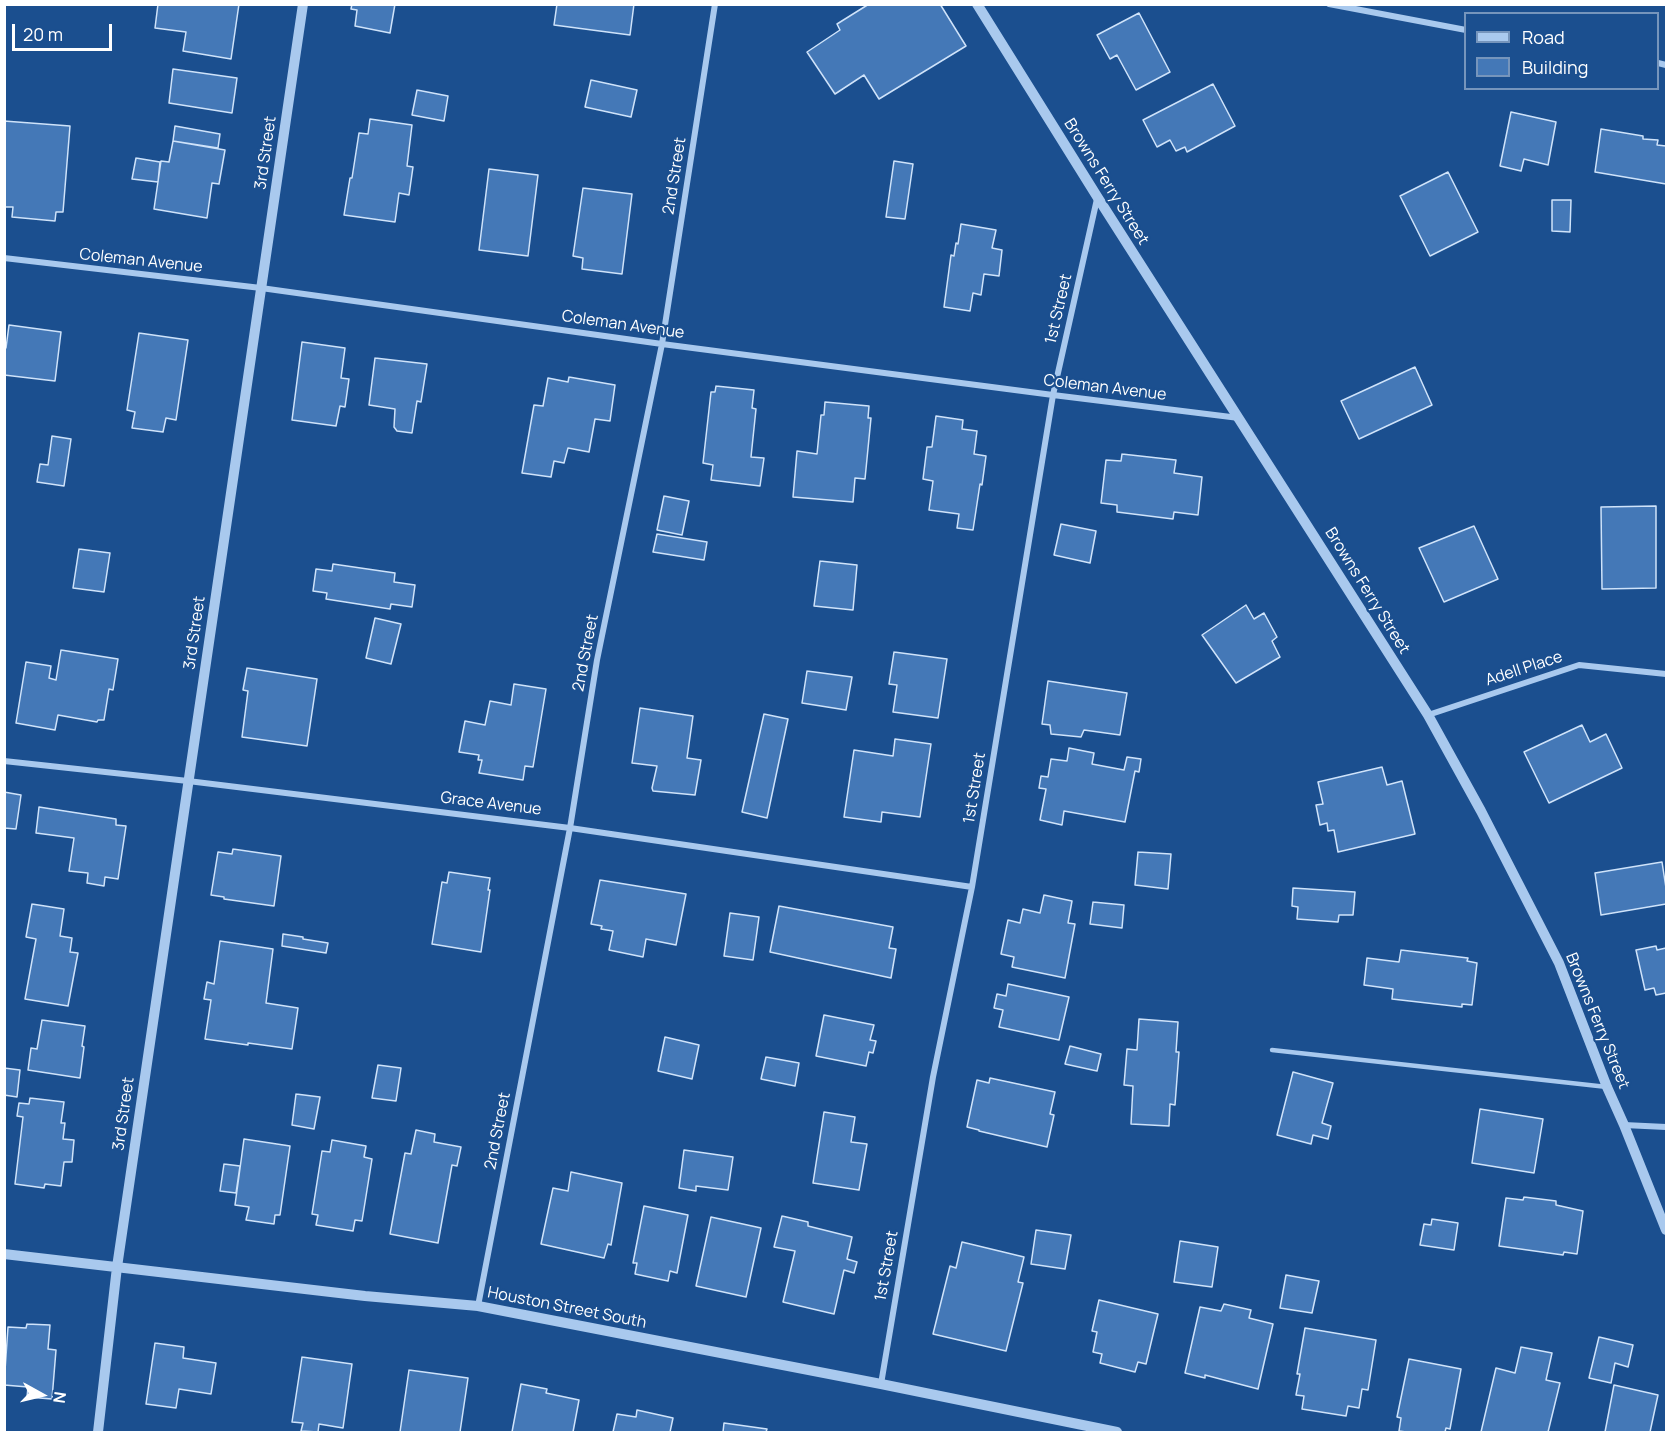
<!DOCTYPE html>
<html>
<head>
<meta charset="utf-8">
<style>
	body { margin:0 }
	#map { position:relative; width:1671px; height:1437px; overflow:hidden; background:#1b4f8f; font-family:Manrope,sans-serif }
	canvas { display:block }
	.frame { position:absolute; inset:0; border:6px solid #fff; pointer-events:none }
	.legend { position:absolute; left:1464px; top:12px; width:195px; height:78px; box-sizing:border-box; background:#1b4f8f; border:2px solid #7695bc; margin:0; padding:8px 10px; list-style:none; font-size:18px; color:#fff }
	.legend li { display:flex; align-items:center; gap:12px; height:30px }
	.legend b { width:30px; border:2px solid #7695bc }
	.north { position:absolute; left:12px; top:1365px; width:60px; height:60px; -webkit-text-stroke:4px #1b4f8f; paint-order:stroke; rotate:98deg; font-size:16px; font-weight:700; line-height:24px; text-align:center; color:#fff }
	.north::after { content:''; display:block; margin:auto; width:21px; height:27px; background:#fff; clip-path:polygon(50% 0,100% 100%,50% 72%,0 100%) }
	.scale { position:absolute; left:12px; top:24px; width:100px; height:27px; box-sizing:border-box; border:3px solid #fff; border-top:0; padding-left:8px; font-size:18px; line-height:21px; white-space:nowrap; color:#fff; -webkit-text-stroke:4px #1b4f8f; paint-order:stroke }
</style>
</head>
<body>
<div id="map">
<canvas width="1671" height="1437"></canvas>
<div class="frame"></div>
<ul class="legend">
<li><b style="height:8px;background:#a9c9ee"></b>Road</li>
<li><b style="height:16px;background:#4478b7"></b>Building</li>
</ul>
<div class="north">N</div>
<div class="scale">20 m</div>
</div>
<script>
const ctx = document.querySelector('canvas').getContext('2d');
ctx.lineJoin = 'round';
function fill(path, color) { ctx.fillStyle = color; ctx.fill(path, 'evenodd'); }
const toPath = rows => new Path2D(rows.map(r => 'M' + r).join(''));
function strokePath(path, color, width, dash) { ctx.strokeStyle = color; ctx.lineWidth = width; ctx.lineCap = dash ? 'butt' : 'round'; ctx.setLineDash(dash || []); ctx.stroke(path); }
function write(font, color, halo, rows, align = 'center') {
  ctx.font = font + ' Manrope,sans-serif'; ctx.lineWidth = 4.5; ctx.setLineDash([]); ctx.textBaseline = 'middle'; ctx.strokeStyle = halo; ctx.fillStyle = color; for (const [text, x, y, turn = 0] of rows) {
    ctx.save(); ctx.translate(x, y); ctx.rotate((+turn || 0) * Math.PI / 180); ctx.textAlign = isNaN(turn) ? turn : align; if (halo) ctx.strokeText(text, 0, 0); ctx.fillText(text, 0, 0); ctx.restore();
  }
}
const building = toPath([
	[158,4,239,4,231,59,183,51,186,32,155,28,158,4],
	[352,4,395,4,390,33,355,26,357,10,351,9,352,4],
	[557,4,634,4,630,35,554,25,557,4],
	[869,4,940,4,966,46,879,99,864,75,835,94,807,52,840,30,837,24,869,4],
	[1139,13,1170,72,1136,90,1117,55,1110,59,1097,35,1139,13],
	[173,69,237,78,232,113,169,103,173,69],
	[591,80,637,90,631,117,585,107,591,80],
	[1213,84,1235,126,1187,152,1185,147,1176,151,1170,140,1157,147,1143,120,1213,84],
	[417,90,448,96,444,121,412,115,417,90],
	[1511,112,1556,122,1548,165,1524,159,1521,171,1500,166,1511,112],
	[370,119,412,125,407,166,413,167,409,195,399,193,395,222,344,215,350,178,352,178,359,133,368,134,370,119],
	[4,121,70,126,63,212,56,212,55,221,12,217,13,207,4,207,4,121],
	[175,126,220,134,218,148,173,141,175,126],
	[1601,129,1643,136,1643,139,1658,140,1657,145,1666,146,1666,184,1595,172,1601,129],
	[173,141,225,150,219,184,212,183,207,218,154,209,161,161,169,162,173,141],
	[136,158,160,162,158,182,132,179,136,158],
	[894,161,913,164,905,219,886,217,894,161],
	[489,169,538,175,528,256,479,250,489,169],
	[1448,172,1478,232,1430,256,1400,196,1448,172],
	[583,188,632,194,622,274,582,269,583,258,573,256,583,188],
	[1552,200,1571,200,1570,232,1552,231,1552,200],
	[961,224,996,230,992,248,1002,250,999,276,984,274,981,295,973,293,970,311,944,307,951,255,954,256,956,243,958,244,961,224],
	[9,325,61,332,55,381,4,375,4,348,6,348,9,325],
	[139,333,188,340,176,420,166,418,163,432,132,428,135,412,127,410,139,333],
	[302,342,345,348,341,378,349,379,345,407,340,406,336,426,292,420,302,342],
	[375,358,427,364,421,402,417,401,412,433,397,431,394,427,395,409,369,405,375,358],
	[1415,367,1432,405,1359,439,1341,401,1415,367],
	[569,377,615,385,610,421,595,419,589,452,568,448,564,463,554,461,551,477,522,473,534,405,543,406,548,378,568,382,569,377],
	[716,386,754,390,752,408,756,409,751,457,764,458,760,486,711,480,713,465,703,463,711,392,715,392,716,386],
	[825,402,869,406,868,418,871,418,865,479,855,478,853,502,793,497,797,451,817,454,821,415,824,415,825,402],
	[936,416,963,420,962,429,977,431,974,454,986,456,982,485,980,484,973,530,957,528,959,514,929,510,933,481,923,479,927,447,932,447,936,416],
	[52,436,71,439,64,486,37,482,40,464,48,465,52,436],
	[1122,454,1176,460,1174,473,1202,477,1198,515,1174,512,1173,519,1117,512,1117,505,1101,503,1106,460,1121,461,1122,454],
	[664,496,689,501,682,535,657,530,664,496],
	[1656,506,1656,588,1602,589,1601,507,1656,506],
	[1061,524,1096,531,1090,563,1054,555,1061,524],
	[1474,526,1498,579,1444,602,1419,548,1474,526],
	[657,534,707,542,704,560,653,552,657,534],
	[79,549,110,553,104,592,73,588,79,549],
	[820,561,857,565,853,610,814,606,820,561],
	[333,564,395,573,394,582,415,585,412,607,391,604,390,609,326,599,327,593,313,591,316,569,332,571,333,564],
	[1246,605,1254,619,1264,613,1277,637,1272,641,1280,657,1236,683,1202,635,1246,605],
	[375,618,401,624,391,664,366,658,375,618],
	[61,650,118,659,113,690,109,689,104,720,98,720,97,722,58,715,55,730,16,723,26,662,51,666,49,678,56,680,61,650],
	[894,652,947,659,938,718,893,712,897,685,889,684,894,652],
	[247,668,317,679,307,746,242,737,248,691,243,690,247,668],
	[807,671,852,677,846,710,802,703,807,671],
	[1048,681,1127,693,1120,735,1084,730,1081,737,1051,734,1050,725,1042,724,1048,681],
	[514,684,546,689,533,767,525,766,523,780,479,773,482,760,478,760,479,755,459,752,465,721,485,725,490,701,511,705,514,684],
	[640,708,693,716,687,758,701,760,695,795,653,791,652,788,657,766,632,763,640,708],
	[764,714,788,719,767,818,742,812,764,714],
	[1582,725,1590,742,1606,734,1622,768,1549,803,1524,752,1582,725],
	[895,739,931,744,920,817,882,812,881,822,844,817,854,750,893,756,895,739],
	[1069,748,1094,753,1092,764,1124,770,1127,757,1141,759,1139,772,1135,771,1125,822,1064,811,1062,825,1040,820,1046,789,1039,788,1041,776,1048,777,1051,759,1067,761,1069,748],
	[1382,767,1387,785,1402,781,1415,834,1338,852,1334,830,1328,831,1327,823,1320,825,1316,805,1323,804,1318,782,1382,767],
	[4,792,21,795,16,829,4,828,4,792],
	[39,807,116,819,116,825,126,826,118,879,105,877,104,886,87,883,88,873,69,871,74,838,36,833,39,807],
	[233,849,281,856,274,906,224,899,224,897,211,895,218,852,232,854,233,849],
	[1138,852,1171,854,1168,889,1135,885,1138,852],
	[1662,862,1666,888,1666,904,1601,915,1595,873,1662,862],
	[449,872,490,878,488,890,490,890,481,952,432,944,442,882,447,883,449,872],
	[600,880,686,894,676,945,646,939,643,957,609,950,613,931,601,929,602,926,591,924,600,880],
	[1293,888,1355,892,1353,915,1339,915,1338,922,1297,919,1298,907,1292,906,1293,888],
	[1044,895,1072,901,1068,923,1075,924,1065,978,1012,967,1014,957,1001,954,1008,920,1020,923,1023,909,1040,913,1044,895],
	[1093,902,1124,905,1122,928,1090,924,1093,902],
	[32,904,64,909,60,936,72,938,70,952,78,953,68,1006,25,999,36,939,26,937,32,904],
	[779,906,893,927,889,948,896,949,891,978,770,952,779,906],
	[730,913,759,917,753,960,724,956,730,913],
	[283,934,303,937,303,939,328,943,326,953,282,946,283,934],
	[220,941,273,949,266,1003,298,1008,292,1049,248,1043,248,1045,205,1039,211,1000,204,999,207,982,214,984,220,941],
	[1656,946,1657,950,1666,948,1666,993,1656,995,1654,988,1645,990,1636,950,1656,946],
	[1401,950,1468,958,1467,961,1477,963,1472,1005,1462,1004,1462,1007,1392,999,1393,989,1364,985,1367,958,1399,962,1401,950],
	[1008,984,1069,997,1059,1040,999,1027,1003,1010,994,1008,997,994,1006,996,1008,984],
	[824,1015,874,1025,870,1040,876,1041,873,1053,869,1052,866,1066,816,1056,824,1015],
	[1139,1019,1178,1022,1176,1052,1179,1052,1175,1105,1170,1104,1169,1126,1131,1124,1133,1086,1124,1085,1127,1049,1137,1050,1139,1019],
	[42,1020,85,1026,82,1046,84,1047,80,1078,28,1070,31,1048,37,1049,42,1020],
	[665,1037,699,1045,692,1079,658,1071,665,1037],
	[1070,1046,1101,1054,1097,1071,1065,1064,1070,1046],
	[766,1057,799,1063,795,1086,761,1079,766,1057],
	[378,1065,401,1068,396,1101,372,1098,378,1065],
	[4,1068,20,1070,17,1097,4,1095,4,1068],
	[1293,1072,1333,1083,1322,1123,1331,1126,1328,1139,1313,1135,1311,1144,1277,1135,1293,1072],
	[990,1078,1055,1092,1050,1114,1054,1115,1047,1147,979,1131,979,1130,967,1127,977,1080,989,1083,990,1078],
	[296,1094,320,1097,314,1129,292,1125,296,1094],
	[30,1098,64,1102,61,1123,65,1123,63,1139,74,1140,72,1162,64,1162,61,1186,45,1184,44,1188,15,1184,23,1117,17,1116,19,1103,29,1104,30,1098],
	[1480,1109,1543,1119,1534,1173,1472,1163,1480,1109],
	[824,1112,855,1117,851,1142,867,1144,859,1190,813,1183,824,1112],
	[416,1130,435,1134,434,1142,461,1147,457,1166,452,1165,438,1243,390,1234,405,1153,411,1154,416,1130],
	[244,1139,290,1146,280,1215,275,1215,274,1224,246,1220,249,1207,235,1205,244,1139],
	[332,1140,366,1146,364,1157,372,1159,362,1221,355,1220,353,1231,316,1225,318,1215,312,1214,322,1151,330,1152,332,1140],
	[684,1150,733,1157,728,1190,696,1186,696,1191,679,1188,684,1150],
	[224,1164,240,1166,236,1193,220,1191,224,1164],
	[571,1172,622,1183,611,1245,608,1244,604,1258,541,1244,553,1188,568,1191,571,1172],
	[1524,1197,1556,1201,1556,1205,1583,1211,1577,1254,1564,1252,1563,1255,1499,1246,1506,1198,1523,1200,1524,1197],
	[644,1206,688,1215,677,1273,670,1271,668,1281,635,1274,637,1263,633,1263,644,1206],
	[782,1216,808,1222,808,1226,852,1237,847,1259,857,1262,854,1273,844,1270,834,1314,783,1302,795,1251,774,1247,782,1216],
	[711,1217,761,1228,746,1297,696,1286,711,1217],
	[1432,1219,1458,1223,1454,1250,1420,1245,1424,1224,1431,1225,1432,1219],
	[1036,1230,1071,1235,1065,1269,1031,1264,1036,1230],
	[1180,1241,1218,1247,1212,1287,1174,1282,1180,1241],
	[962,1242,1024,1257,1018,1282,1023,1283,1006,1351,933,1334,950,1266,956,1268,962,1242],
	[1286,1275,1319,1281,1312,1313,1280,1308,1286,1275],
	[1099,1300,1158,1314,1146,1364,1138,1362,1135,1372,1100,1363,1102,1354,1093,1352,1097,1332,1092,1331,1099,1300],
	[1224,1304,1251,1310,1249,1318,1273,1324,1258,1389,1205,1375,1205,1378,1185,1373,1200,1307,1221,1311,1224,1304],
	[27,1324,50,1325,48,1349,56,1350,52,1399,27,1397,28,1387,4,1385,8,1327,26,1328,27,1324],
	[1305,1328,1376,1340,1368,1390,1362,1389,1359,1408,1348,1406,1346,1416,1302,1409,1304,1396,1296,1395,1300,1374,1297,1374,1305,1328],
	[1599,1337,1633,1345,1628,1367,1615,1363,1611,1383,1589,1378,1599,1337],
	[155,1343,184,1347,183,1358,216,1363,211,1394,179,1389,176,1408,146,1404,155,1343],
	[1521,1347,1552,1353,1546,1380,1560,1383,1548,1432,1481,1432,1496,1368,1515,1373,1521,1347],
	[302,1357,352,1364,343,1428,319,1424,318,1432,301,1431,303,1423,292,1422,302,1357],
	[1409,1359,1461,1369,1450,1429,1446,1428,1445,1432,1406,1432,1399,1431,1401,1418,1397,1417,1409,1359],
	[409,1370,468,1378,460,1432,400,1432,409,1370],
	[521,1384,547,1389,546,1393,579,1400,573,1432,512,1432,521,1384],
	[1614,1385,1658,1395,1650,1432,1605,1432,1614,1385],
	[637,1410,673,1418,670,1432,613,1432,617,1414,636,1417,637,1410],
	[724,1423,767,1429,766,1432,723,1432,724,1423]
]);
fill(building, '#4478b7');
strokePath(building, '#cfe3fa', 1.5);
strokePath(toPath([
	[1272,1050,1607,1087]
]), '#a9c9ee', 4.5);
strokePath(toPath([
	[1329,4,1466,30],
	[1658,63,1666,65],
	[4,258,261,288,662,344,1053,395,1239,418],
	[1428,715,1579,665,1666,674],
	[4,761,188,781,570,828,972,887],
	[1624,1125,1666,1127],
	[478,1306,570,828,597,660,662,344,715,4],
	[881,1384,933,1077,972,887,1053,395,1097,199]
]), '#a9c9ee', 6);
strokePath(toPath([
	[977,4,1098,198,1428,715,1481,811,1559,963,1607,1087,1624,1125,1666,1230],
	[4,1254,365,1296,478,1306,881,1384,1117,1432],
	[98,1432,117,1267,303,4]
]), '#a9c9ee', 10);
write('16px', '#fff', '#1b4f8f', [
	["3rd Street",266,153,-82],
	["2nd Street",675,176,-81],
	["Browns Ferry Street",1106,182,58],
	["Coleman Avenue",141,261,6],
	["1st Street",1059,309,-77],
	["Coleman Avenue",623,325,8],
	["Coleman Avenue",1105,388,7],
	["Browns Ferry Street",1367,591,58],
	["3rd Street",195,633,-82],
	["2nd Street",586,653,-79],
	["Adell Place",1524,669,-18],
	["1st Street",975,788,-81],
	["Grace Avenue",491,804,7],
	["Browns Ferry Street",1597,1021,68],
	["3rd Street",124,1114,-82],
	["2nd Street",498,1131,-79],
	["1st Street",887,1266,-80],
	["Houston Street South",567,1308,11]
]);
</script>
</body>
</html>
